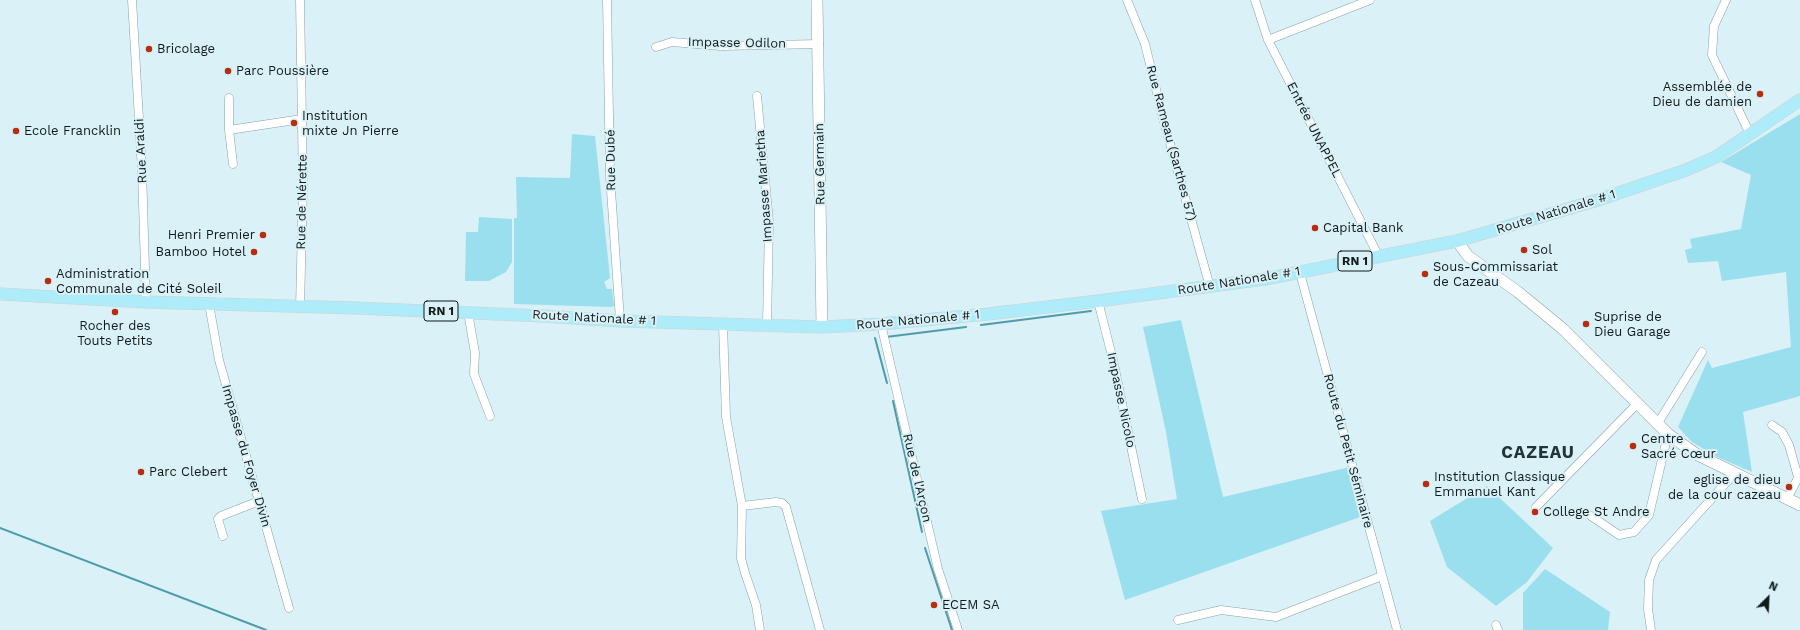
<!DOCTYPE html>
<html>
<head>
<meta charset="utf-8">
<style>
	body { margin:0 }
	#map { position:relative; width:1800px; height:630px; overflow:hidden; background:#d9f1f7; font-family:"Work Sans",sans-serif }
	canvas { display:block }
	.north { position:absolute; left:1748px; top:578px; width:40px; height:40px; -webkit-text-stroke:3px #d9f1f7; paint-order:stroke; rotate:24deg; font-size:11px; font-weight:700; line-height:16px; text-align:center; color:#111a1c }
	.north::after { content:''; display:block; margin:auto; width:14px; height:18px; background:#111a1c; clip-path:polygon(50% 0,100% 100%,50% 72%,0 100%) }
</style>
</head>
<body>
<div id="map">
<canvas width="1800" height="630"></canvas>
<div class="north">N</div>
</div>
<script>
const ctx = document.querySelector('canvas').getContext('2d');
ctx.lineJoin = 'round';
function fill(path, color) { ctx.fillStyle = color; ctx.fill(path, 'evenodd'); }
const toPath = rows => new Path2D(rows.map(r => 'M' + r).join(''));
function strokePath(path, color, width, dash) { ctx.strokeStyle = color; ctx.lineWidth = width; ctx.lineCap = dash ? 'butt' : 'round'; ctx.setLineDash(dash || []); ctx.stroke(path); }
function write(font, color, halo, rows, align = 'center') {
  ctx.font = font + ' "Work Sans",sans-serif'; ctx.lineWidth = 4; ctx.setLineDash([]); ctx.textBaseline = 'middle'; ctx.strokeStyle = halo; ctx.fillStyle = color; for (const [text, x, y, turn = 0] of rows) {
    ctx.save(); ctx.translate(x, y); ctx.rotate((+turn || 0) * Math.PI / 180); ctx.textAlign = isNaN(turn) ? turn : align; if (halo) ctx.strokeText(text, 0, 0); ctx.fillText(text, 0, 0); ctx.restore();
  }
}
fill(toPath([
	[1800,114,1800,396,1743,412,1752,472,1715,456,1692,442,1678,427,1708,360,1712,368,1791,347,1786,272,1722,281,1718,261,1688,263,1685,250,1692,248,1690,239,1741,229,1751,175,1721,162],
	[572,134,595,136,610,278,604,282,607,289,612,289,614,305,612,307,514,304,514,218,517,218,516,177,570,178],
	[479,217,512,219,512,262,506,272,489,281,465,281,466,232,478,232],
	[1181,320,1223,497,1350,467,1363,516,1125,600,1101,511,1177,499,1166,432,1143,327],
	[1487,486,1553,548,1527,582,1496,606,1447,567,1430,521],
	[1545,569,1610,612,1608,630,1523,630,1523,593]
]), '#9adfee');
strokePath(toPath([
	[981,325,1091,311],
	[886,337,966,327],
	[875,338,887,383],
	[893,401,922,532],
	[0,528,266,630],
	[925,548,952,630]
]), '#4e9bab', 2);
const street = toPath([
	[132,0,142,170,146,302],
	[607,0,610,176,620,320],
	[1127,0,1145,44,1163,118,1210,287],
	[1255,0,1268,40,1379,257],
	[1726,0,1714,26,1712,55,1750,134],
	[1268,40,1370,0],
	[656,47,672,42,721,46,819,44],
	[757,96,769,222,767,325],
	[229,98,229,130,233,164],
	[229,130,302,119],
	[1300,273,1397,630],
	[1098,301,1113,360,1142,499],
	[209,304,219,360,289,608],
	[300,307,303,186,300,0],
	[468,312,475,353,474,374,490,416],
	[723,324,726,417,742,506,741,558,745,573,756,605,760,630],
	[881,324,938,569,958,630],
	[1658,423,1702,352],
	[1772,425,1782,432,1789,445,1798,477],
	[1787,499,1800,474],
	[742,506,776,502,782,503,786,507,820,630],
	[1536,507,1638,403],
	[1591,516,1619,535,1634,532,1649,515,1668,434],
	[223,536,218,519,221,516,259,501],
	[1178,620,1221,610,1276,617,1382,576],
	[1496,625,1498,630],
	[1651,630,1648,609,1649,580,1656,560,1734,474]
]);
const secondary = toPath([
	[817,0,822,327],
	[1457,241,1468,256,1518,292,1563,329,1668,434,1696,454,1800,505]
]);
const primary = toPath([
	[0,294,146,302,356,308,543,316,621,321,822,327,881,324,988,314,1098,301,1265,279,1457,241,1598,200,1686,170,1716,157,1800,100]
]);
strokePath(street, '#8aa1a6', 9);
strokePath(secondary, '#8aa1a6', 12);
strokePath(primary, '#cfd1d2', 13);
strokePath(street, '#fff', 8);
strokePath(secondary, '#fff', 11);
strokePath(primary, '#aeecfa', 12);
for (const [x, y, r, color] of [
	[149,49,4,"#b82d10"],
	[228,71,4,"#b82d10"],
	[1760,94,4,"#b82d10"],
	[294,123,4,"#b82d10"],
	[16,131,4,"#b82d10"],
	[1315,228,4,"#b82d10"],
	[263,235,4,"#b82d10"],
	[1524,250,4,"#b82d10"],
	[254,252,4,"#b82d10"],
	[1425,274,4,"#b82d10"],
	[48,281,4,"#b82d10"],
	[115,312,4,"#b82d10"],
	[1586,324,4,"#b82d10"],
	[1633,446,4,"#b82d10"],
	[141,472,4,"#b82d10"],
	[1426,484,4,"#b82d10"],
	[1789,487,4,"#b82d10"],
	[1535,512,4,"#b82d10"],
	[934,605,4,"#b82d10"]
]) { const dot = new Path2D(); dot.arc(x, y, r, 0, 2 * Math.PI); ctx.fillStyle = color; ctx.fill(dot); strokePath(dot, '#d9f1f7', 1.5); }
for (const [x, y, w] of [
	[1355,261,34],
	[441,311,34]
]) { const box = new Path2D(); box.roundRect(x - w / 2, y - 10, w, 20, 3); ctx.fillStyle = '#d9f1f7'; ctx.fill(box); strokePath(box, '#111a1c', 1); }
write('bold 12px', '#111a1c', null, [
	["RN 1",1355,261],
	["RN 1",441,311]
]);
write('13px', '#111a1c', '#d9f1f7', [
	["Impasse Odilon",737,43,1],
	["Entrée UNAPPEL",1314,130,63],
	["Rue Rameau (Sarthes 57)",1171,143,75],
	["Rue Araldi",141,151,-93],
	["Rue Dubé",611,160,-91],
	["Rue Germain",820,164,-91],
	["Impasse Marietha",764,186,-94],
	["Rue de Nérette",302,202,-89],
	["Route Nationale # 1",1556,212,-17],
	["Route Nationale # 1",1239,281,-9],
	["Route Nationale # 1",594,318,3],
	["Route Nationale # 1",918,320,-5],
	["Impasse Nicolo",1121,400,78],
	["Route du Petit Séminaire",1348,451,75],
	["Impasse du Foyer Divin",246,456,74],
	["Rue de l'Arçon",917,478,77]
]);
write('13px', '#111a1c', '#d9f1f7', [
	["Bricolage",157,49],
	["Parc Poussière",236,71],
	["Assemblée de",1752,87,"right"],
	["Dieu de damien",1752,102,"right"],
	["Institution",302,116],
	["mixte Jn Pierre",302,131],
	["Ecole Francklin",24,131],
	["Capital Bank",1323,228],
	["Henri Premier",255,235,"right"],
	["Sol",1532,250],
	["Bamboo Hotel",246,252,"right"],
	["Sous-Commissariat",1433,267],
	["de Cazeau",1433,282],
	["Administration",56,274],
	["Communale de Cité Soleil",56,289],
	["Suprise de",1594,317],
	["Dieu Garage",1594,332],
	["Rocher des",115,326,"center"],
	["Touts Petits",115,341,"center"],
	["Centre",1641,439],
	["Sacré Cœur",1641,454],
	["Parc Clebert",149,472],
	["Institution Classique",1434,477],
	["Emmanuel Kant",1434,492],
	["eglise de dieu",1781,480,"right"],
	["de la cour cazeau",1781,495,"right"],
	["College St Andre",1543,512],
	["ECEM SA",942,605]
], 'left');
ctx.letterSpacing = '1px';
write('bold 17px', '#213539', '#d9f1f7', [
	["CAZEAU",1538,453]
]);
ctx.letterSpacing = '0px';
</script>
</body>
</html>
